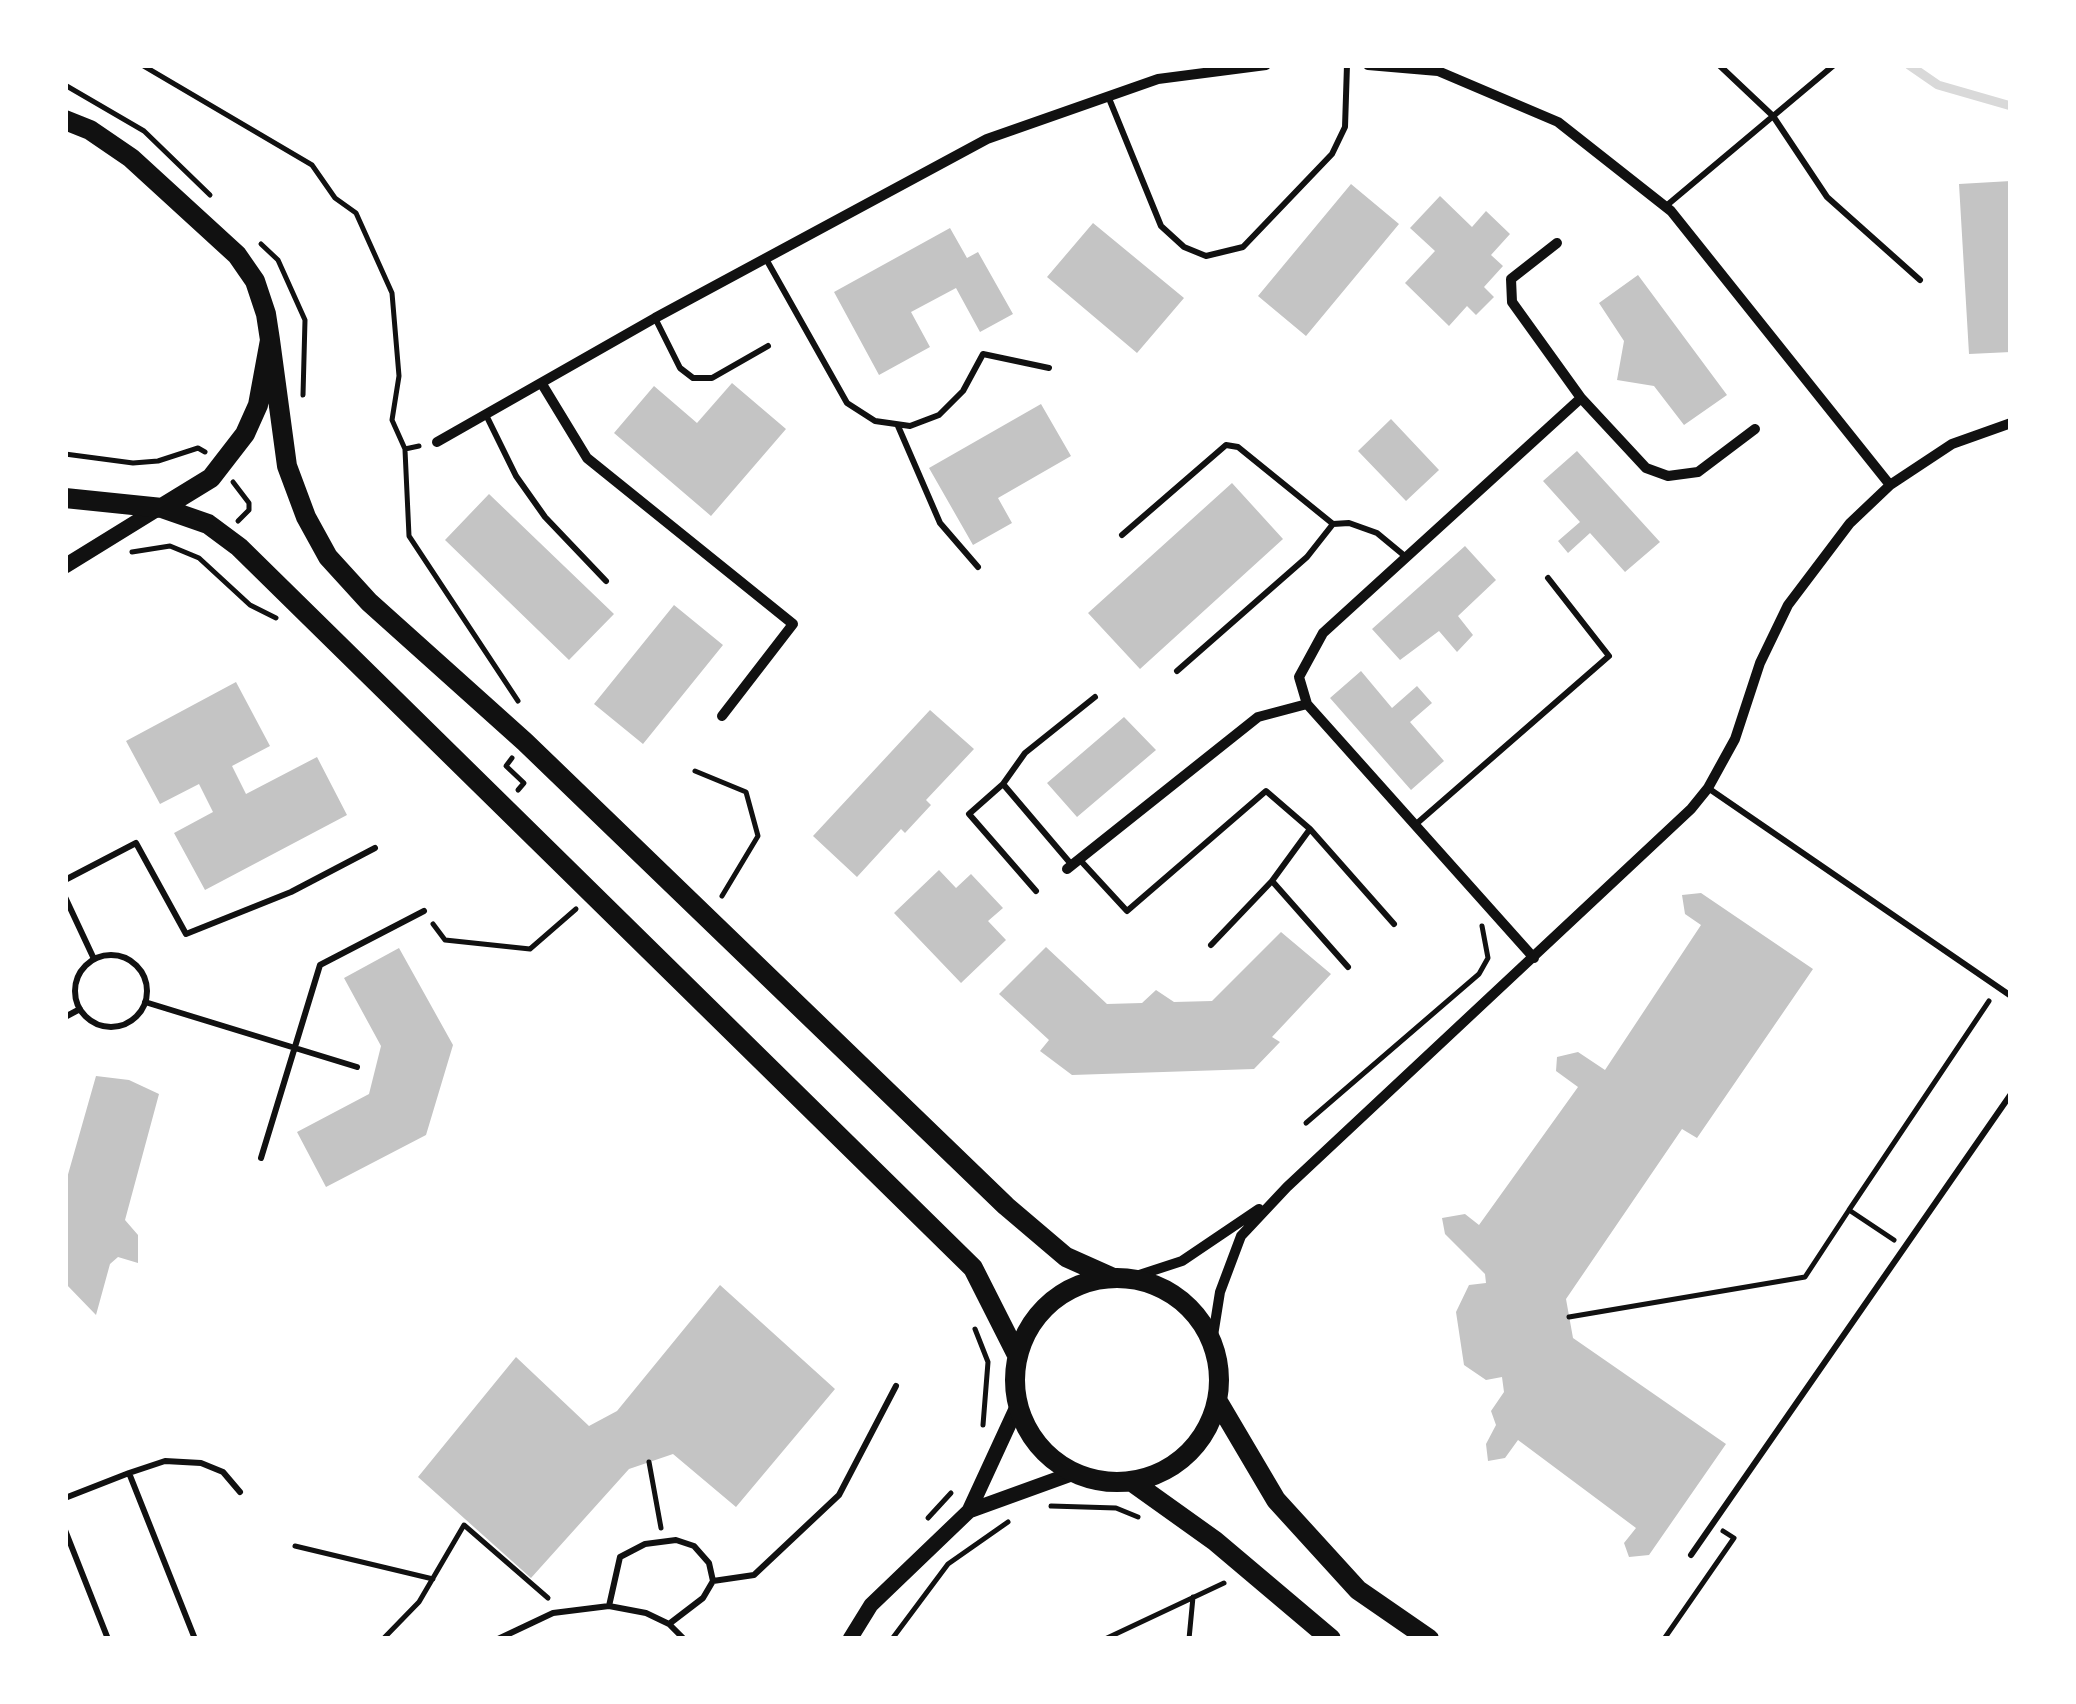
<!DOCTYPE html>
<html>
<head>
<meta charset="utf-8">
<style>
	body { margin:0 }
	#map { position:relative; width:2076px; height:1704px; overflow:hidden; background:#fff; font-family:"Sofia Sans Condensed",sans-serif }
	canvas { display:block }
	.frame { position:absolute; inset:0; border:68px solid #fff; pointer-events:none }
</style>
</head>
<body>
<div id="map">
<canvas width="2076" height="1704"></canvas>
<div class="frame"></div>
</div>
<script>
const ctx = document.querySelector('canvas').getContext('2d');
ctx.lineJoin = 'round';
const toPath = rows => new Path2D(rows.map(r => 'M' + r).join(''));
function strokePath(path, color, width, dash) { ctx.strokeStyle = color; ctx.lineWidth = width; ctx.lineCap = dash ? 'butt' : 'round'; ctx.setLineDash(dash || []); ctx.stroke(path); }
function fill(path, color) { ctx.fillStyle = color; ctx.fill(path, 'evenodd'); }
strokePath(toPath([
	[1909,65,1938,85,2011,106]
]), '#d9d9d9', 9);
fill(toPath([
	[2011,181,2011,352,1969,354,1959,184],
	[1351,184,1399,224,1306,336,1258,296],
	[1440,196,1472,227,1486,211,1510,234,1491,255,1503,266,1484,287,1494,297,1476,315,1467,306,1449,326,1405,283,1435,251,1410,228],
	[1093,223,1184,298,1137,353,1047,277],
	[950,228,967,258,978,252,1013,314,980,332,956,288,911,312,930,347,879,375,834,292],
	[1638,275,1727,395,1684,425,1654,386,1617,380,1624,341,1599,303],
	[732,383,786,429,711,516,614,433,654,386,697,423],
	[1041,404,1071,456,998,498,1012,523,973,545,929,468],
	[1391,419,1439,470,1406,501,1358,451],
	[1577,451,1660,542,1625,572,1590,533,1568,553,1558,541,1580,522,1543,481],
	[1232,483,1283,539,1140,669,1088,613],
	[489,494,614,614,569,660,445,540],
	[1465,546,1496,580,1458,616,1473,635,1457,652,1439,631,1400,660,1372,629],
	[674,605,723,645,643,744,594,704],
	[1361,671,1392,708,1417,686,1432,703,1410,722,1444,761,1411,790,1330,698],
	[236,682,270,746,232,766,246,794,317,757,347,815,205,890,174,833,213,812,199,784,160,804,126,741],
	[930,710,974,749,926,800,931,805,905,833,901,829,857,877,813,836],
	[1124,717,1156,750,1077,817,1047,783],
	[939,870,956,888,971,874,1003,908,988,921,1006,940,961,983,894,913],
	[1701,893,1813,969,1697,1138,1682,1129,1566,1299,1573,1338,1726,1444,1649,1555,1629,1557,1624,1543,1636,1528,1518,1440,1505,1458,1488,1461,1486,1444,1496,1425,1491,1411,1504,1392,1502,1377,1486,1380,1464,1365,1456,1312,1469,1285,1486,1283,1485,1274,1445,1234,1442,1218,1465,1214,1479,1225,1578,1087,1556,1071,1557,1057,1578,1052,1605,1070,1701,925,1685,914,1682,895],
	[1281,932,1331,974,1272,1037,1280,1042,1254,1069,1072,1075,1040,1051,1049,1040,999,994,1046,947,1107,1004,1142,1003,1156,990,1174,1002,1212,1001],
	[399,948,453,1045,426,1135,326,1187,297,1132,369,1094,381,1046,344,978],
	[96,1076,129,1080,159,1094,125,1220,138,1235,138,1263,118,1257,110,1264,96,1315,65,1283,65,1185],
	[720,1285,835,1389,736,1507,673,1454,629,1469,531,1578,418,1477,516,1357,589,1426,617,1411]
]), '#c4c4c4');
strokePath(toPath([
	[142,65,312,165,335,198,356,213,392,293,399,376,392,420,405,449,419,446],
	[65,85,144,131,210,195],
	[261,244,278,260,305,320,303,395],
	[405,450,409,536,518,701],
	[65,454,133,463,158,461,198,448,205,452],
	[233,482,249,503,249,510,238,521],
	[132,552,170,546,199,558,250,605,276,618],
	[512,758,506,766,524,783,518,790],
	[695,771,746,792,758,836,722,896],
	[433,924,445,940,530,949,576,909],
	[1306,1123,1479,974,1488,958,1482,926],
	[1849,1210,1989,1001],
	[1569,1317,1805,1277,1849,1210,1894,1240],
	[975,1329,988,1362,983,1425],
	[649,1462,661,1528],
	[1051,1506,1116,1508,1138,1517],
	[928,1518,951,1493],
	[295,1546,433,1579],
	[383,1639,419,1602,464,1525,548,1598],
	[892,1639,948,1564,1008,1522],
	[1105,1639,1224,1583],
	[1189,1639,1193,1597],
	[1664,1639,1734,1538,1723,1531]
]), '#111', 5);
strokePath(toPath([
	[1719,65,1773,116,1827,197,1920,280],
	[1108,96,1161,226,1184,247,1206,256,1243,247,1332,154,1345,127,1347,65],
	[1666,206,1834,65],
	[766,259,847,403,875,421,910,426,939,415,963,391,983,354,1049,368],
	[655,318,680,368,693,378,712,378,768,346],
	[486,415,516,476,545,517,606,581],
	[898,426,940,523,978,567],
	[1122,535,1226,445,1238,447,1333,524],
	[1177,671,1307,557,1333,524,1349,523,1377,533,1406,557],
	[1003,784,1025,753,1095,697],
	[1708,788,2011,996],
	[1415,825,1609,656,1548,578],
	[1310,829,1394,924],
	[1080,860,1127,911,1266,791,1310,829,1272,881,1211,945],
	[65,880,136,843,186,934,291,892,375,848],
	[1272,881,1348,967],
	[1036,891,969,814,1003,784,1071,864],
	[65,897,94,959],
	'75 991a36 36 0 1 1 72 0a36 36 0 1 1-72 0Z',
	[145,1002,357,1067],
	[65,1017,80,1009],
	[261,1158,320,965,424,911],
	[129,1473,165,1461,201,1463,223,1472,240,1492],
	[65,1498,129,1473,195,1639],
	[65,1530,108,1639],
	[1691,1555,2011,1094],
	[609,1606,620,1557,645,1544,676,1540,694,1546,709,1563,713,1581],
	[669,1624,703,1598,713,1581,754,1575,839,1495,896,1386],
	[498,1639,553,1613,609,1606,646,1613,669,1624,684,1639]
]), '#111', 6);
strokePath(toPath([
	[1368,65,1438,71,1558,122,1671,211,1890,485],
	[1557,243,1511,279,1512,302,1581,398,1646,468,1668,476,1698,472,1755,429],
	[542,384,587,458,793,624,722,716],
	[437,442,655,318,987,139,1158,79,1266,65],
	[1067,869,1258,717,1307,704],
	[1534,958,1307,704,1299,677,1323,633,1581,398],
	[1127,1279,1182,1261,1259,1209],
	[1212,1342,1220,1292,1241,1236,1287,1187,1691,809,1708,788,1735,739,1760,663,1788,605,1850,523,1890,485,1952,444,2011,423]
]), '#111', 10);
strokePath(toPath([
	[65,566,159,508],
	[969,1511,1074,1473],
	[850,1639,871,1605,969,1511,1017,1407]
]), '#111', 15);
strokePath(toPath([
	[65,120,90,130,131,158,237,255,255,281,266,314,270,340,258,405,245,434,211,478,162,508],
	[270,340,287,466,306,517,328,557,369,602,525,742,1006,1206,1066,1257,1113,1278],
	[65,498,162,508,208,524,239,547,973,1268,1017,1355],
	'1015 1380a102 102 0 1 1 204 0a102 102 0 1 1-204 0Z',
	[1217,1400,1276,1500,1358,1590,1429,1639],
	[1131,1481,1215,1541,1331,1639]
]), '#111', 20);
</script>
</body>
</html>
